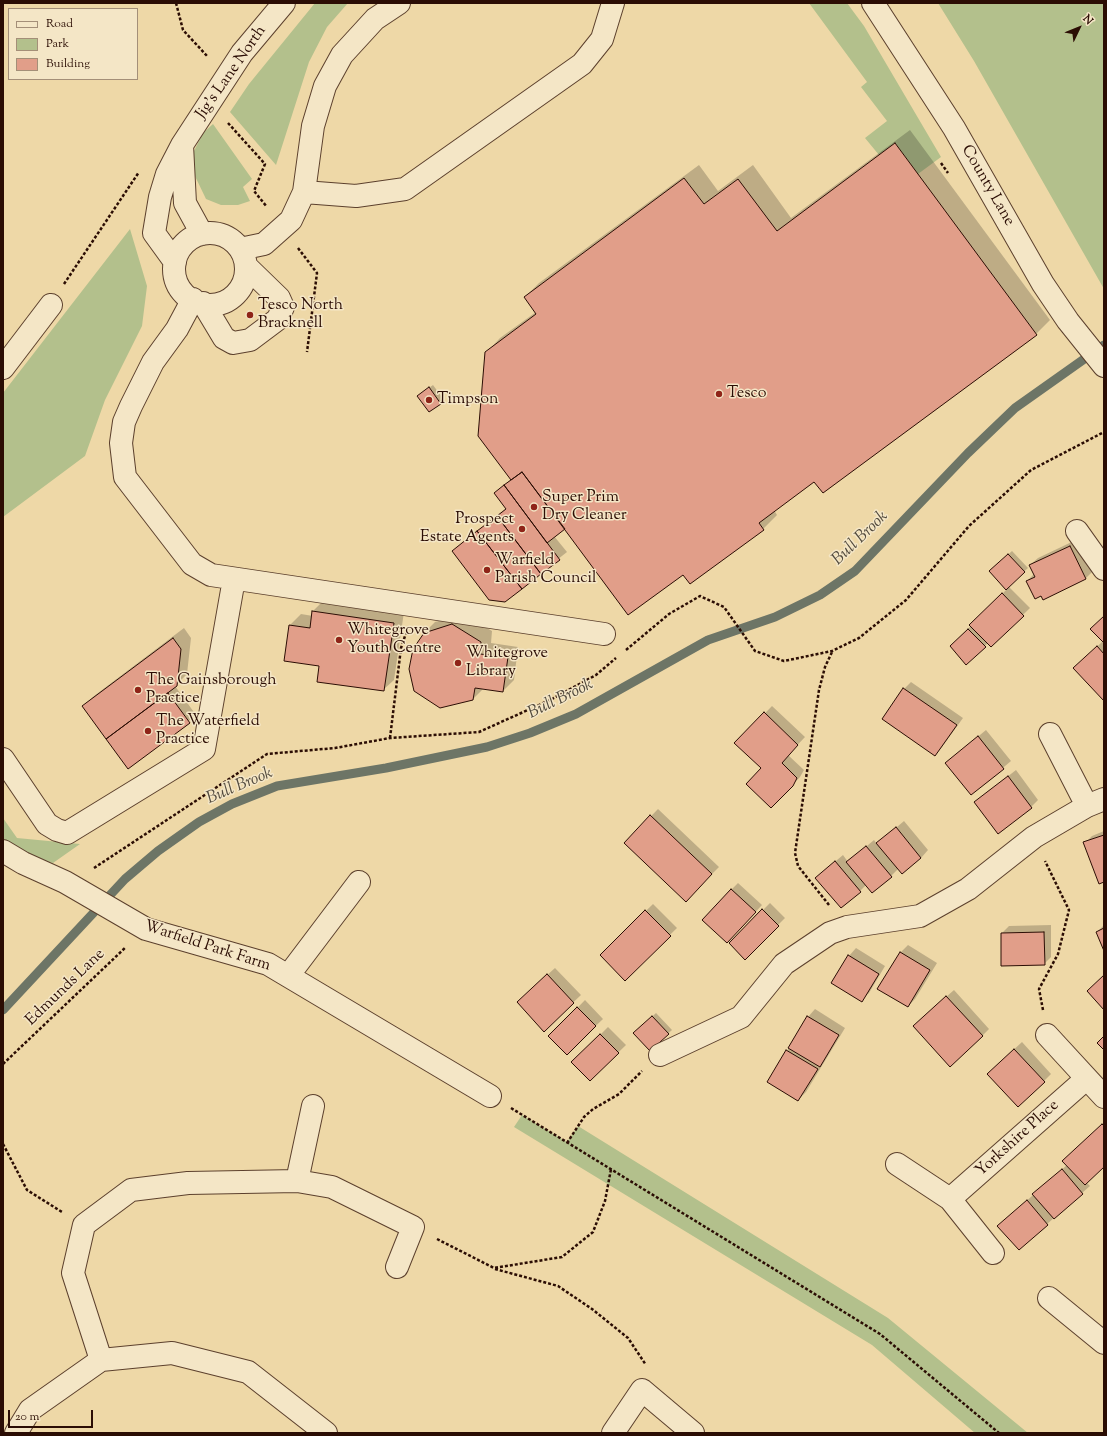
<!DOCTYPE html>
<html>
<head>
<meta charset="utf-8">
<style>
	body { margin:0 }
	#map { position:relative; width:1107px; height:1436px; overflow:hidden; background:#eed8a7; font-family:"Sorts Mill Goudy",serif }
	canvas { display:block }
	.frame { position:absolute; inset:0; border:4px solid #2b0d04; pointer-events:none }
	.legend { position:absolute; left:8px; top:8px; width:130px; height:72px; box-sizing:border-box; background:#f4e6c6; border:1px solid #a48f78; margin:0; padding:5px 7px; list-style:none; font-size:12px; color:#2b0d04 }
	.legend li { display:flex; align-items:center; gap:8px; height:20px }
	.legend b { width:20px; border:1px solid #a48f78 }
	.north { position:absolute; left:1059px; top:8px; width:40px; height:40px; -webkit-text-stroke:3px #f4e6c6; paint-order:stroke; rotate:47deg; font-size:11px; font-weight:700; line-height:16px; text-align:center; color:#2b0d04 }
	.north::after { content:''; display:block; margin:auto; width:14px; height:18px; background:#2b0d04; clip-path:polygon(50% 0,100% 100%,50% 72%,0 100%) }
	.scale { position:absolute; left:8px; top:1410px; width:85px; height:18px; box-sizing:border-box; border:2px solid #2b0d04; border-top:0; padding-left:5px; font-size:12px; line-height:14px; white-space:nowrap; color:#2b0d04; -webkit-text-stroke:3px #f4e6c6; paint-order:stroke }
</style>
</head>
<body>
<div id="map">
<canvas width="1107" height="1436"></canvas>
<div class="frame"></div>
<ul class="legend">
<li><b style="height:5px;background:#f4e6c6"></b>Road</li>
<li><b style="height:11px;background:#b3c08c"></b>Park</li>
<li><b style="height:11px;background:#e19e89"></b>Building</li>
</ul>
<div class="north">N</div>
<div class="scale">20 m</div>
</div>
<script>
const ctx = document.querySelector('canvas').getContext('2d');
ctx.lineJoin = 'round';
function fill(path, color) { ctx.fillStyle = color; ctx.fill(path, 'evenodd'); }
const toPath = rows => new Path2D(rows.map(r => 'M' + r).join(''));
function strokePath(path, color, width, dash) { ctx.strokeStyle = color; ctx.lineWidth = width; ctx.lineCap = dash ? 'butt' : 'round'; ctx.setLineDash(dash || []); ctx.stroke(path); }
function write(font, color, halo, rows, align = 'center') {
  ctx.font = font + ' "Sorts Mill Goudy",serif'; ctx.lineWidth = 3; ctx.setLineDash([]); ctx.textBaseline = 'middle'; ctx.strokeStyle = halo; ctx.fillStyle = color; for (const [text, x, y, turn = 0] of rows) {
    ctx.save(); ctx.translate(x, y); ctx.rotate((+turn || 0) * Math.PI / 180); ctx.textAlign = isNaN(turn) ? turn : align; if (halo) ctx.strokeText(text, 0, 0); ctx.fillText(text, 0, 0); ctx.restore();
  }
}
fill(toPath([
	[315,3,348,3,327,27,309,62,276,165,230,112,249,84],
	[809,3,847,3,864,26,941,157,918,174,895,143,879,155,865,138,887,121,861,87,867,82],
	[938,3,1104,3,1104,289,974,61],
	[213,124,252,179,243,187,250,201,238,205,221,205,206,199,193,172,192,155,203,133],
	[130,229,147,286,142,326,105,400,85,456,3,517,3,393],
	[3,818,17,838,80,844,53,863,24,856,3,845],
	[522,1115,567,1142,578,1126,888,1318,1028,1433,975,1433,872,1345,514,1127]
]), '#b3c08c');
fill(toPath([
	[910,130,1050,320,1036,334,814,480,774,510,777,515,763,529,690,583,683,573,565,528,554,536,567,552,505,601,453,551,506,508,495,493,511,479,486,353,500,338,536,312,525,297,539,283,699,165,718,191,753,165,791,218],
	[433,385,444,400,430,411,422,393],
	[1078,539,1093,571,1086,578,1042,595,1027,581,1034,574,1030,565,1038,558],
	[1012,551,1028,568,1008,586,1030,608,991,646,988,643,966,663,951,646,1007,589,990,571],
	[324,600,404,612,394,680,383,690,320,665,290,625,301,614,313,616,313,611],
	[463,614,492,631,491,643,518,647,514,680,503,691,484,688,473,699,424,633,435,622],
	[1104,617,1104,700,1082,661,1103,641],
	[184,628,191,638,187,674,175,686,196,715,129,768,83,706,94,696],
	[911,682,963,718,942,747,935,755,904,689],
	[772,706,805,737,788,755,804,770,800,777,771,807,762,768,736,743],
	[986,730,1011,761,972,794,946,763],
	[1016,770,1038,800,1031,807,975,802],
	[658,809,719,867,686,900,625,843],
	[904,821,928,850,921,858,898,869,891,876,866,885,860,891,824,871,843,855,848,862,874,840,877,844],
	[1104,831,1104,881,1085,843,1092,836],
	[738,883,762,905,734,935,731,890],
	[770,903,785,918,745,958,730,943],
	[653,904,677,928,625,979,601,955],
	[1051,925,1051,957,1044,964,1002,965,1002,933,1009,926],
	[1104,925,1104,949,1097,932],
	[908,945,937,963,915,999,908,1006,879,988,901,952],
	[856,948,885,966,869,993,861,1000,849,956],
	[555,968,581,995,544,1030,525,995],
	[954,990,989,1029,982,1036,921,1019],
	[585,1000,603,1019,567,1053,550,1036],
	[815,1009,845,1028,806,1092,798,1100,787,1051,808,1017],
	[656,1013,672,1030,650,1050,635,1033],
	[608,1027,626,1045,590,1080,573,1062],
	[1022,1042,1051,1074,1044,1081,995,1067],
	[1104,1123,1104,1166,1086,1182,1090,1186,1082,1193,1019,1249,1006,1219,1067,1165,1071,1154]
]), '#0003');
strokePath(toPath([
	[3,1010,125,879,158,851,199,822,232,804,277,786,386,768,487,747,530,733,576,714,708,640,775,617,820,595,855,571,968,453,1015,408,1104,345]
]), '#6d7566', 9);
const building = toPath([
	[895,143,1037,335,823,493,814,482,759,523,764,530,690,584,683,575,628,615,522,472,511,480,478,436,485,352,536,314,524,297,684,178,704,204,738,179,777,231,895,143],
	[429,387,441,404,429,412,417,396,429,387],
	[522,472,565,529,547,543,504,485,522,472],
	[504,485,560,560,541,574,497,516,506,509,494,493,504,485],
	[497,516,541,574,522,589,477,531,497,516],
	[477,531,522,589,505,602,489,600,452,551,477,531],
	[1070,546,1086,579,1043,600,1041,596,1035,599,1026,581,1035,577,1029,565,1070,546],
	[1008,554,1025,572,1006,590,989,571,1008,554],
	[1002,593,1024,616,991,647,969,625,1002,593],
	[312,611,394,623,384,691,317,682,319,666,284,661,289,625,310,628,312,611],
	[1104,616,1104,643,1090,629,1104,616],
	[452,624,481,642,480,654,508,657,503,692,475,688,473,700,440,708,414,691,409,669,413,649,424,633,452,624],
	[968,629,986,647,966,665,950,646,968,629],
	[173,638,181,649,177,686,106,739,82,706,173,638],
	[1097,646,1104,654,1104,701,1073,668,1097,646],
	[903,688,957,725,935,756,882,719,903,688],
	[168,693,190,723,128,769,106,739,168,693],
	[764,712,798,745,782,763,797,778,793,786,771,808,746,784,761,768,734,743,764,712],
	[978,736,1004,769,971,795,945,763,978,736],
	[1008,776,1032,808,998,834,974,802,1008,776],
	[650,815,712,874,686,902,624,843,650,815],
	[896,827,921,858,902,874,876,843,896,827],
	[1104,835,1104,882,1099,884,1083,842,1104,835],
	[866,846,892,877,872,893,846,862,866,846],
	[835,861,861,892,841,908,815,878,835,861],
	[731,889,756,912,727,943,702,920,731,889],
	[762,909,779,926,745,960,729,943,762,909],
	[645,910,671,936,625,981,600,955,645,910],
	[1104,928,1104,951,1096,932,1104,928],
	[1044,932,1045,965,1001,966,1001,933,1044,932],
	[900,952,930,970,908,1007,877,989,900,952],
	[848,955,879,974,862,1002,831,983,848,955],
	[547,974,574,1003,544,1032,517,1002,547,974],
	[1104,975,1104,1010,1087,991,1104,975],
	[946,996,983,1036,950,1067,913,1026,946,996],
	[577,1007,596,1026,567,1055,548,1036,577,1007],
	[652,1016,669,1034,650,1051,633,1033,652,1016],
	[807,1016,839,1035,820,1067,788,1048,807,1016],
	[600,1034,619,1053,590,1081,571,1062,600,1034],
	[1104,1036,1104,1050,1097,1043,1104,1036],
	[1014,1049,1045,1082,1018,1107,987,1074,1014,1049],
	[786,1050,818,1069,798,1101,767,1082,786,1050],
	[1102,1124,1104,1126,1104,1167,1085,1185,1062,1161,1102,1124],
	[1062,1169,1083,1194,1054,1219,1032,1194,1062,1169],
	[1027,1200,1048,1225,1019,1250,997,1226,1027,1200]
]);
fill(building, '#e19e89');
strokePath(building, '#2b0d04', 1);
const minor = toPath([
	[873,3,954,128,1043,284,1068,321,1104,366],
	[182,145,185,203,202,234],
	[304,192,356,196,405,189,582,64,602,39,613,3],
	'174 269a36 36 0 1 1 72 0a36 36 0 1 1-72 0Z',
	[240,249,264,244,291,220,304,192,313,126,325,86,342,55,375,19,399,3],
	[175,262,154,233,160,197,167,174,182,145,242,53,284,3],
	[193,299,177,329,153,362,131,406,124,422,121,443,125,477,192,564,211,575,604,634],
	[203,303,224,338,233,343,250,340,278,319,283,307,279,298,246,266],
	[3,368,51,305],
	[1077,531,1104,569],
	[1050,734,1087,806],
	[3,759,47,824,57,830,67,833,204,749,234,579],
	[3,851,23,863,65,882,146,929,268,964,490,1096],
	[288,976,359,882],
	[1047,1035,1104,1097],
	[660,1055,741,1017,784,964,830,933,847,927,920,916,968,889,1034,837,1087,806,1104,799],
	[897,1164,950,1199,1086,1079],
	[297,1181,313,1106],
	[950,1199,993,1253],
	[1049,1298,1104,1343],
	[101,1360,73,1273,84,1225,131,1190,188,1183,297,1181,332,1187,413,1227,397,1267],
	[16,1433,30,1410,101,1360,172,1353,248,1372,326,1433],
	[613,1433,642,1390,693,1433]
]);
strokePath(minor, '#5c402d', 24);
strokePath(toPath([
	[176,3,183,30,208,57],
	[228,123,265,164,254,191,267,207],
	[941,163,948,173],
	[298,248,317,273,307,352],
	[64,284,139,172],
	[626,650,669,614,700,596,724,607,755,651,784,661,832,651,859,638,906,600,969,526,1031,470,1104,432],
	[390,738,401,648,407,630],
	[94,868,267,754,335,748,390,738,479,732,550,700,596,675,616,658],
	[829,905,798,866,795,853,819,690,825,667,832,652],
	[1043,1010,1039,989,1058,954,1069,910,1045,861],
	[3,1064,126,947],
	[511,1108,880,1334,999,1433],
	[567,1143,584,1117,593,1109,619,1094,642,1071],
	[3,1144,27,1190,62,1212],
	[437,1239,494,1268,562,1257,593,1232,605,1201,611,1169],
	[495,1269,558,1286,592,1309,628,1338,646,1365]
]), '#2b0d04', 2.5, [3, 2]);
strokePath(minor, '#f4e6c6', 22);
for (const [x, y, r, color] of [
	[250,315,4,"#8f2418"],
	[719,394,4,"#8f2418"],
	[429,400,4,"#8f2418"],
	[534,507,4,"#8f2418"],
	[522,529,4,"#8f2418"],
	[487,570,4,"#8f2418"],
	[339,640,4,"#8f2418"],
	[458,663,4,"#8f2418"],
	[138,690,4,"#8f2418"],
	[148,731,4,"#8f2418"]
]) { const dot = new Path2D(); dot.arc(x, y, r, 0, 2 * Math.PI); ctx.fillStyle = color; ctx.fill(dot); strokePath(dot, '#f4e6c6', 1.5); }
write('16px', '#2b0d04', '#f4e6c6', [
	["Jig's Lane North",232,73,-55],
	["County Lane",987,186,60],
	["Warfield Park Farm",207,947,18],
	["Edmunds Lane",66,988,-44],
	["Yorkshire Place",1018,1139,-42]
]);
write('16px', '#2b0d04', '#f4e6c6', [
	["Tesco North",258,306],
	["Bracknell",258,324],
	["Tesco",727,394],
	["Timpson",437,400],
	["Super Prim",542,498],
	["Dry Cleaner",542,516],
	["Prospect",514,520,"right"],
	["Estate Agents",514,538,"right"],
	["Warfield",495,561],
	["Parish Council",495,579],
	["Whitegrove",347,631],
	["Youth Centre",347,649],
	["Whitegrove",466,654],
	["Library",466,672],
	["The Gainsborough",146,681],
	["Practice",146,699],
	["The Waterfield",156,722],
	["Practice",156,740]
], 'left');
write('italic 17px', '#524a3d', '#f4e6c6', [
	["Bull Brook",861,539,-44],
	["Bull Brook",561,700,-26],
	["Bull Brook",240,787,-23]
]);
</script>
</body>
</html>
